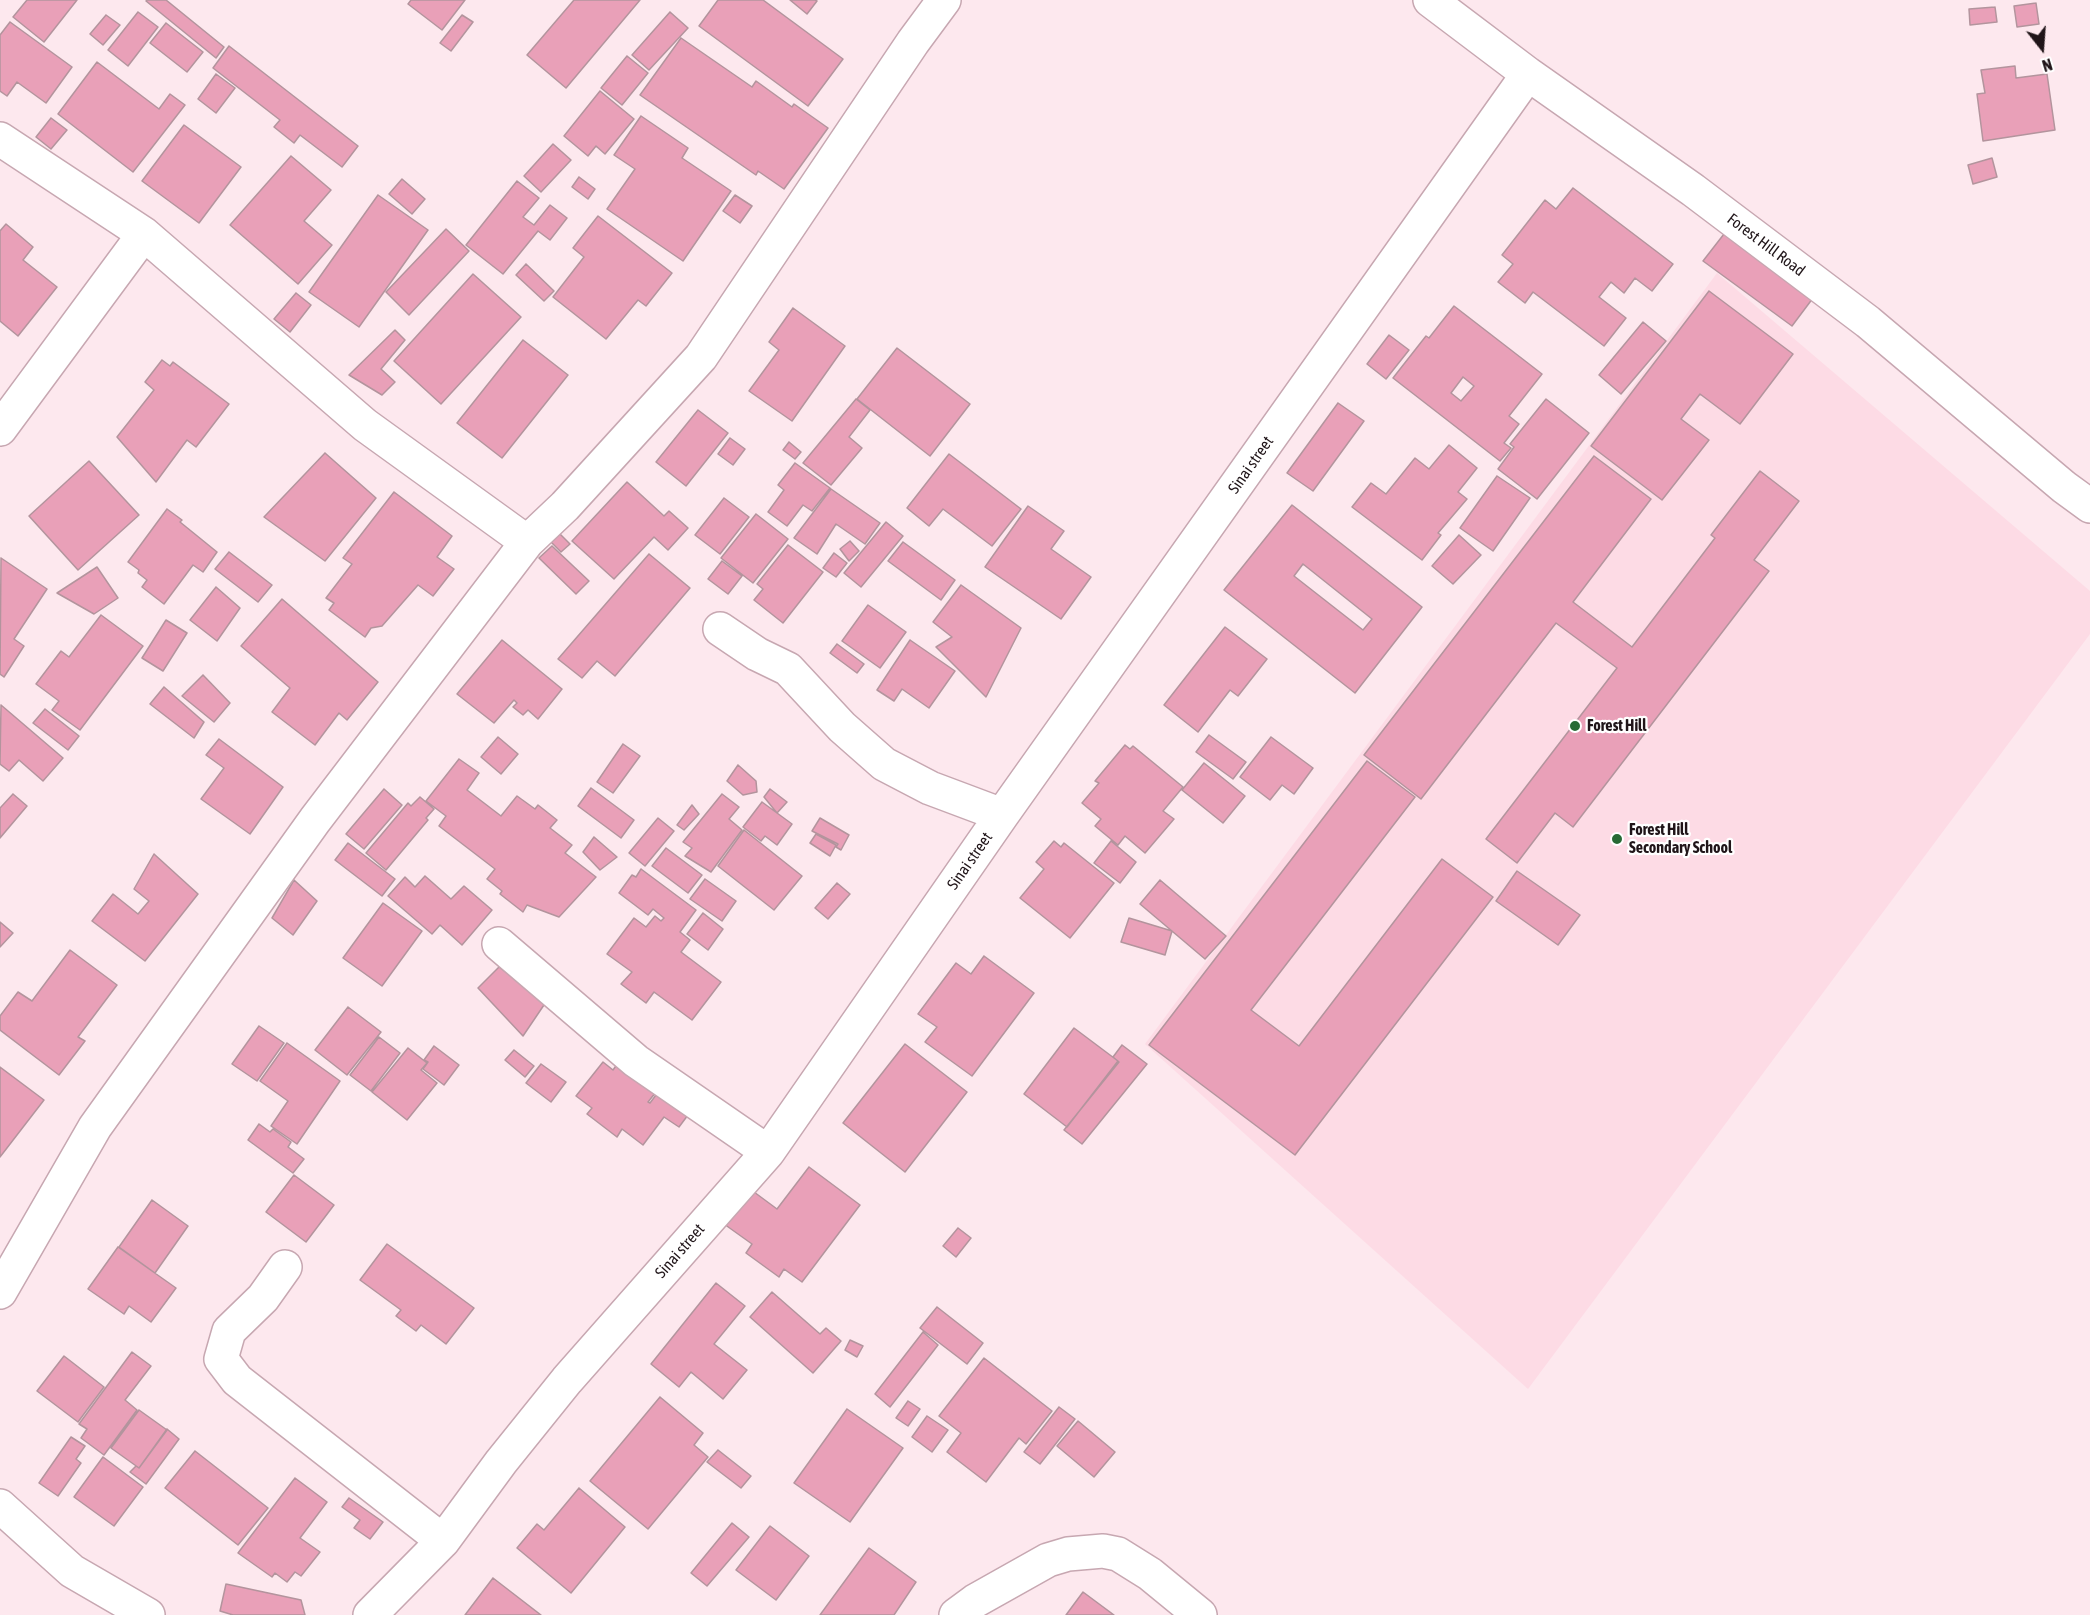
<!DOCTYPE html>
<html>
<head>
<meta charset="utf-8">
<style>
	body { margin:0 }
	#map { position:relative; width:2090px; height:1615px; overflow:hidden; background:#fde8ee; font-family:"Asap Condensed",sans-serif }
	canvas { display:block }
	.north { position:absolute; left:2012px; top:18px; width:60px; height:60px; -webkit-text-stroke:4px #fff; paint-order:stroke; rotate:163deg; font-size:16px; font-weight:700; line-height:24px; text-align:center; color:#201519 }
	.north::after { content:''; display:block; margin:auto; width:21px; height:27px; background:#201519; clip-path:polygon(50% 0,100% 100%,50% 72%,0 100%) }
</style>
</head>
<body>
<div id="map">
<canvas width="2090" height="1615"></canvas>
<div class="north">N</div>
</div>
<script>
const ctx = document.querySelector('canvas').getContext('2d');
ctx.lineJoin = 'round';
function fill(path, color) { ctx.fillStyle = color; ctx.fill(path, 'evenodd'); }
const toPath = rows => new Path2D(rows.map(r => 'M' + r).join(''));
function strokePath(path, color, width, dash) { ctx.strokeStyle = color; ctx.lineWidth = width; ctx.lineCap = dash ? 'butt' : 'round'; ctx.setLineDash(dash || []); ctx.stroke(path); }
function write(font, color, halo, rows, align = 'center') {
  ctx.font = font + ' "Asap Condensed",sans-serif'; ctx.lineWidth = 4.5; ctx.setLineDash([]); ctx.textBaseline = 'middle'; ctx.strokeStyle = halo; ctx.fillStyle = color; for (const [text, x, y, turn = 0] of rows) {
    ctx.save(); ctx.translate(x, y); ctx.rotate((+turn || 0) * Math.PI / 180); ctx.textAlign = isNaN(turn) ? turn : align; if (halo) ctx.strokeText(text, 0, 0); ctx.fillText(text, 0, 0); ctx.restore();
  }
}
fill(toPath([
	[1717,273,2090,591,2090,634,1528,1389,1145,1044]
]), '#fddbe5');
const building = toPath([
	[27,0,77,0,44,42,13,17,27,0],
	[147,0,166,0,224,47,216,58,146,1,147,0],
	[411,0,465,0,442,30,408,4,411,0],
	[574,0,640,0,566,88,527,55,574,0],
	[718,0,763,0,843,59,808,106,699,26,718,0],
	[790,0,815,0,817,1,807,14,790,0],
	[2036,3,2039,24,2017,27,2014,6,2036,3],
	[1995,7,1997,22,1970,25,1969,9,1995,7],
	[138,12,158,27,128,66,108,50,138,12],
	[670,12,688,28,649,70,632,55,670,12],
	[106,15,120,25,103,45,90,34,106,15],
	[462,15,473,22,451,51,440,43,462,15],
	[10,22,72,67,46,103,17,82,7,96,0,91,0,35,10,22],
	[166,23,203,52,187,72,150,43,166,23],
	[681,38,752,87,756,81,792,107,794,104,828,128,784,189,758,171,756,175,640,95,681,38],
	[229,46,358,146,342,167,300,135,294,143,274,127,280,120,213,68,229,46],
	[627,56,648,73,622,105,601,88,627,56],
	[97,62,159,109,170,94,185,105,133,172,58,114,97,62],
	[2015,66,2016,78,2047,74,2055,130,1983,141,1977,94,1985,93,1981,70,2015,66],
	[216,74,235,88,216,113,198,99,216,74],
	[600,91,634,119,605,154,596,146,588,156,564,136,600,91],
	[641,116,688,148,682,158,731,191,683,261,607,209,635,169,614,155,641,116],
	[51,118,67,130,51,149,36,137,51,118],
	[184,125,241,167,199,223,142,181,184,125],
	[553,144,571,160,541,192,524,176,553,144],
	[291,156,331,190,304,221,332,245,298,284,230,225,291,156],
	[1992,158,1997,177,1973,184,1968,165,1992,158],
	[579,177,595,189,588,199,572,187,579,177],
	[402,179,425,199,412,214,389,194,402,179],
	[517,181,539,198,523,217,534,225,550,205,567,218,550,240,538,231,503,274,466,245,517,181],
	[1573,188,1673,264,1652,291,1635,278,1624,293,1611,282,1599,297,1626,318,1604,346,1533,292,1525,303,1498,282,1513,264,1502,255,1545,200,1556,209,1573,188],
	[378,195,428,230,359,327,309,292,378,195],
	[735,195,752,206,740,223,723,211,735,195],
	[598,216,672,273,646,306,638,300,606,339,553,297,584,257,573,248,598,216],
	[6,224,33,247,23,260,57,287,18,336,0,321,0,231,6,224],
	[1731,225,1813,298,1792,326,1703,261,1731,225],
	[446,229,469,251,409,315,386,292,446,229],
	[526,264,554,291,544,301,516,275,526,264],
	[473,274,521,317,441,404,394,361,473,274],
	[1709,291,1793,354,1740,424,1700,394,1681,419,1709,440,1662,500,1591,446,1709,291],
	[296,293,311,305,290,332,274,319,296,293],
	[1454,306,1542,374,1509,416,1519,424,1504,443,1511,448,1500,461,1393,378,1426,336,1429,338,1454,306],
	[1463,377,1474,386,1461,401,1451,393,1463,377],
	[793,308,845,346,792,421,749,391,779,350,769,342,793,308],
	[1643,322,1666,341,1621,394,1599,375,1643,322],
	[395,330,405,340,381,369,395,382,382,395,349,375,395,330],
	[1389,335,1409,350,1386,379,1367,364,1389,335],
	[523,340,568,375,502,458,457,423,523,340],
	[897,348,970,404,930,456,857,399,897,348],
	[162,360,170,366,173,362,229,404,196,447,187,440,156,482,117,437,154,390,145,382,162,360],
	[856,399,870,410,849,437,862,448,831,485,803,463,856,399],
	[1546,399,1589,433,1537,499,1498,469,1514,447,1510,444,1546,399],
	[1338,403,1364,421,1313,491,1287,473,1338,403],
	[698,410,728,433,686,486,656,462,698,410],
	[730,438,745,449,733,465,718,454,730,438],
	[789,442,801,452,795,459,783,450,789,442],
	[1449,445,1477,468,1458,492,1467,499,1438,533,1441,535,1422,560,1352,507,1371,483,1386,494,1415,458,1429,469,1449,445],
	[325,453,376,498,325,561,264,517,325,453],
	[949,454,1021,509,992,546,943,509,929,526,907,508,949,454],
	[1594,456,1651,499,1573,602,1632,647,1715,538,1711,535,1760,471,1799,501,1754,560,1769,571,1573,827,1555,813,1517,863,1486,839,1617,668,1556,623,1421,799,1364,755,1594,456],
	[89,461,139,515,78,570,29,516,89,461],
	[795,463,830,488,812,511,803,505,787,526,768,512,784,490,778,485,795,463],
	[1497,476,1530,498,1493,551,1460,528,1497,476],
	[627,482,664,516,669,511,688,528,668,550,654,537,614,579,572,541,627,482],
	[831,489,880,523,865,544,836,524,817,554,794,538,831,489],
	[394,492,452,536,437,557,454,569,433,596,418,585,382,626,371,628,365,637,329,610,334,603,326,598,352,564,343,558,394,492],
	[724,498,749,517,720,554,695,535,724,498],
	[1292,505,1422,607,1355,693,1224,590,1292,505],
	[1303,564,1372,619,1363,630,1294,576,1303,564],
	[1028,506,1064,531,1051,549,1091,577,1061,619,985,567,1028,506],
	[167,509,182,520,180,522,217,552,203,572,193,565,164,604,142,587,147,580,138,573,139,570,128,562,167,509],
	[756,514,788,539,753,583,721,558,756,514],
	[886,522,903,536,861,587,844,573,886,522],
	[559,533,570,544,561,552,550,541,559,533],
	[1459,535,1481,555,1453,584,1432,566,1459,535],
	[850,541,859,551,849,561,840,549,850,541],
	[903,542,955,580,941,600,888,561,903,542],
	[788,545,823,572,783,623,754,600,763,589,757,584,788,545],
	[552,546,589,581,576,594,539,558,552,546],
	[229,552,272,585,258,602,215,569,229,552],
	[834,553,847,563,836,577,823,568,834,553],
	[649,554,690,588,615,676,597,661,582,678,558,659,649,554],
	[1,558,47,589,14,639,24,646,4,677,0,674,1,558],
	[722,561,742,576,728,594,708,579,722,561],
	[97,567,118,598,94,614,57,593,97,567],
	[961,585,1021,628,986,697,936,647,952,637,933,622,961,585],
	[216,587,240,608,217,641,190,620,216,587],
	[282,599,378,682,347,720,339,713,315,745,272,712,290,688,241,646,282,599],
	[868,605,906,632,880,668,842,641,868,605],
	[101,615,143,646,80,730,52,710,59,701,36,684,61,651,69,657,101,615],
	[166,620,187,633,163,671,142,658,166,620],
	[1225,627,1267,659,1238,696,1230,690,1198,732,1164,705,1225,627],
	[502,640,562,689,538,719,528,710,523,715,513,707,517,703,514,700,494,723,457,694,502,640],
	[910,640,955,671,929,708,902,689,894,701,877,690,910,640],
	[837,644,864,664,857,673,830,653,837,644],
	[203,675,230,703,214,722,182,696,203,675],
	[164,687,204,722,194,738,150,704,164,687],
	[1,705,63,758,43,781,19,760,9,771,0,764,1,705],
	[45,709,79,736,68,750,33,723,45,709],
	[1209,735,1246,762,1233,779,1196,752,1209,735],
	[498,737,518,754,501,774,481,757,498,737],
	[1271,737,1313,768,1294,794,1282,785,1270,800,1240,777,1271,737],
	[219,739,283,787,250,834,201,799,224,768,206,755,219,739],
	[623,744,640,756,613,793,597,782,623,744],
	[1125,745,1130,749,1133,746,1183,787,1163,811,1174,819,1145,853,1125,836,1118,845,1095,826,1101,819,1082,803,1099,783,1095,781,1125,745],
	[459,759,479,773,467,790,501,816,517,796,535,809,538,805,557,820,550,828,572,845,565,853,596,877,559,917,527,905,523,912,500,894,502,891,487,879,495,869,439,826,446,816,426,801,459,759],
	[1367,761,1415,797,1251,1010,1299,1046,1442,859,1493,897,1295,1155,1149,1045,1367,761],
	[1204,763,1245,796,1223,823,1182,790,1204,763],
	[738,765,756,781,757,792,743,795,727,781,738,765],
	[591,788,634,820,621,838,578,806,591,788],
	[384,789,402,805,364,849,346,834,384,789],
	[770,789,787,802,777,813,764,797,770,789],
	[13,794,27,806,0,838,0,808,13,794],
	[722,794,739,807,729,819,742,830,711,872,685,856,692,848,683,842,722,794],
	[420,797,434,809,426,818,428,820,386,870,366,853,408,803,411,806,420,797],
	[762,802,792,824,777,845,765,836,761,841,743,827,762,802],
	[692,805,699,814,684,830,677,825,692,805],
	[658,818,674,831,645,866,629,853,658,818],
	[820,818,849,835,841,850,836,847,838,844,812,831,820,818],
	[744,830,802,876,774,910,718,866,744,830],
	[816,834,836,845,830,856,810,843,816,834],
	[594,837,617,857,600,870,583,852,594,837],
	[1054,841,1061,847,1064,843,1114,883,1070,938,1020,898,1044,869,1036,862,1054,841],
	[1111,841,1136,862,1120,883,1094,863,1111,841],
	[348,843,395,879,382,896,335,860,348,843],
	[666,848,702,875,688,893,652,866,666,848],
	[154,854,198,894,145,961,92,921,113,894,138,914,149,901,134,889,154,854],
	[641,869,696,910,680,932,690,940,681,952,721,982,692,1020,654,992,646,1003,621,984,632,972,607,954,634,918,646,927,655,916,661,921,664,918,653,909,648,915,619,893,632,875,636,877,641,869],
	[1517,871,1580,915,1558,945,1496,901,1517,871],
	[425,876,451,899,464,886,492,910,462,945,440,925,432,934,388,896,405,877,415,887,425,876],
	[705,879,736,901,722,921,690,899,705,879],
	[294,880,317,901,293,935,272,918,294,880],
	[1160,880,1226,936,1205,959,1140,904,1160,880],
	[837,883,850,894,828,919,815,908,837,883],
	[383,903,422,931,382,986,343,958,383,903],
	[703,913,723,929,708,950,687,934,703,913],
	[1129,918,1172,931,1165,955,1121,942,1129,918],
	[0,922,13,933,0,947,0,922],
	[70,950,117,985,78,1037,85,1041,59,1075,0,1030,0,1016,18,992,32,1001,70,950],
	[984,956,1034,993,972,1076,925,1042,937,1027,918,1014,956,963,971,974,984,956],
	[499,967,546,1002,523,1036,478,988,499,967],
	[348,1007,381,1032,347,1075,315,1050,348,1007],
	[259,1026,284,1043,257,1081,232,1064,259,1026],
	[1074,1028,1118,1061,1067,1127,1024,1094,1074,1028],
	[379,1037,400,1053,371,1091,350,1075,379,1037],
	[287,1043,340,1081,297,1144,271,1126,288,1101,260,1081,287,1043],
	[905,1044,967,1092,905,1172,843,1123,905,1044],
	[1122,1045,1147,1064,1082,1144,1064,1130,1119,1062,1113,1057,1122,1045],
	[434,1046,459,1065,444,1085,423,1069,428,1062,424,1060,434,1046],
	[408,1048,427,1063,421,1070,437,1083,407,1120,372,1092,408,1048],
	[514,1050,534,1066,525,1077,505,1060,514,1050],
	[603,1062,613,1070,618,1063,656,1092,648,1102,650,1103,662,1087,691,1111,679,1127,664,1117,643,1145,622,1129,617,1137,587,1114,592,1108,576,1096,603,1062],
	[541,1064,566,1082,551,1102,526,1083,541,1064],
	[0,1067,44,1100,0,1157,0,1067],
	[259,1124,270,1132,273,1129,291,1142,288,1147,304,1159,293,1173,248,1140,259,1124],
	[809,1167,860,1205,802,1282,784,1269,779,1277,746,1253,752,1244,724,1224,750,1189,777,1209,809,1167],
	[294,1175,334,1205,306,1242,266,1212,294,1175],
	[152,1200,188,1226,155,1273,119,1247,152,1200],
	[958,1228,971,1238,956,1257,943,1246,958,1228],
	[387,1244,474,1308,446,1344,421,1325,416,1331,396,1316,401,1310,360,1280,387,1244],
	[118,1247,176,1288,151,1322,129,1306,124,1314,88,1289,118,1247],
	[716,1283,745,1306,714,1344,747,1370,723,1399,691,1372,679,1387,651,1364,716,1283],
	[772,1292,820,1334,826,1328,841,1341,813,1373,750,1317,772,1292],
	[937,1307,983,1343,967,1364,920,1328,937,1307],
	[923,1332,938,1345,890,1407,875,1394,923,1332],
	[850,1340,863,1346,857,1357,845,1350,850,1340],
	[132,1352,151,1366,125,1400,137,1410,104,1455,81,1438,87,1429,79,1424,132,1352],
	[64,1356,104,1387,78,1422,37,1391,64,1356],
	[984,1358,1052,1411,1026,1444,1019,1438,986,1482,947,1452,961,1433,939,1416,984,1358],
	[660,1397,703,1433,694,1445,708,1457,648,1529,590,1481,660,1397],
	[908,1401,920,1409,908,1426,896,1418,908,1401],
	[1059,1407,1075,1419,1040,1464,1024,1452,1059,1407],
	[847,1409,903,1448,850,1522,794,1483,847,1409],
	[139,1410,167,1430,139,1468,111,1448,139,1410],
	[927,1416,948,1430,932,1452,912,1437,927,1416],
	[1078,1421,1115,1452,1094,1477,1057,1446,1078,1421],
	[167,1429,179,1439,146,1484,130,1472,136,1466,139,1468,167,1429],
	[71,1437,85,1446,76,1459,81,1463,58,1496,39,1483,71,1437],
	[718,1450,751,1476,741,1488,707,1462,718,1450],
	[195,1451,268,1508,238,1545,165,1488,195,1451],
	[103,1457,143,1487,114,1526,74,1497,103,1457],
	[295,1478,327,1502,300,1538,320,1552,301,1576,295,1572,287,1582,275,1573,272,1577,238,1553,295,1478],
	[579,1488,625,1527,571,1593,517,1548,537,1524,544,1530,579,1488],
	[349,1498,383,1522,370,1539,354,1528,360,1520,342,1507,349,1498],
	[732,1523,749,1537,707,1586,691,1573,732,1523],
	[770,1526,809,1556,776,1600,736,1570,770,1526],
	[869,1548,916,1582,894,1615,820,1615,869,1548],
	[493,1578,541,1615,465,1615,493,1578],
	[226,1584,301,1600,305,1615,233,1615,220,1611,226,1584],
	[1083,1592,1114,1615,1066,1615,1083,1592]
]);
fill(building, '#e9a0b8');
strokePath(building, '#b3949d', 1.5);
const minor = toPath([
	[1430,0,1528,74,1693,190,1868,322,2064,487,2090,506],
	[0,139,144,234,365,425,527,542],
	[0,429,144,234],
	[720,629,757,654,788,669,842,727,884,764,930,788,1002,815],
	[499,944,636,1061,768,1152],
	[285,1267,263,1298,229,1331,221,1359,237,1380,443,1541],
	[0,1292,95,1127,315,820,527,542,565,506,701,357,913,42,944,0],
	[0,1506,72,1571,148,1615],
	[370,1615,443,1541,501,1462,567,1380,768,1152,1002,815,1528,74],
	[956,1615,975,1601,1048,1560,1068,1554,1103,1551,1118,1554,1150,1574,1200,1615]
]);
strokePath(minor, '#c7a7b1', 36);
strokePath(minor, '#fff', 33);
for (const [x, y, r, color] of [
	[1575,726,6,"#276a35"],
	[1617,839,6,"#276a35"]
]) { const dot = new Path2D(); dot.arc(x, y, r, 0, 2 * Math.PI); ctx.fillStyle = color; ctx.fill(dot); strokePath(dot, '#fff', 2); }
write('16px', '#201519', '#fff', [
	["Forest Hill Road",1766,245,37],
	["Sinai street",1251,465,-55],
	["Sinai street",970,861,-55],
	["Sinai street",680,1251,-49]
]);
write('bold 16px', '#201519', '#fff', [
	["Forest Hill",1587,726],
	["Forest Hill",1629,830],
	["Secondary School",1629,848]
], 'left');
</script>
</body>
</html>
